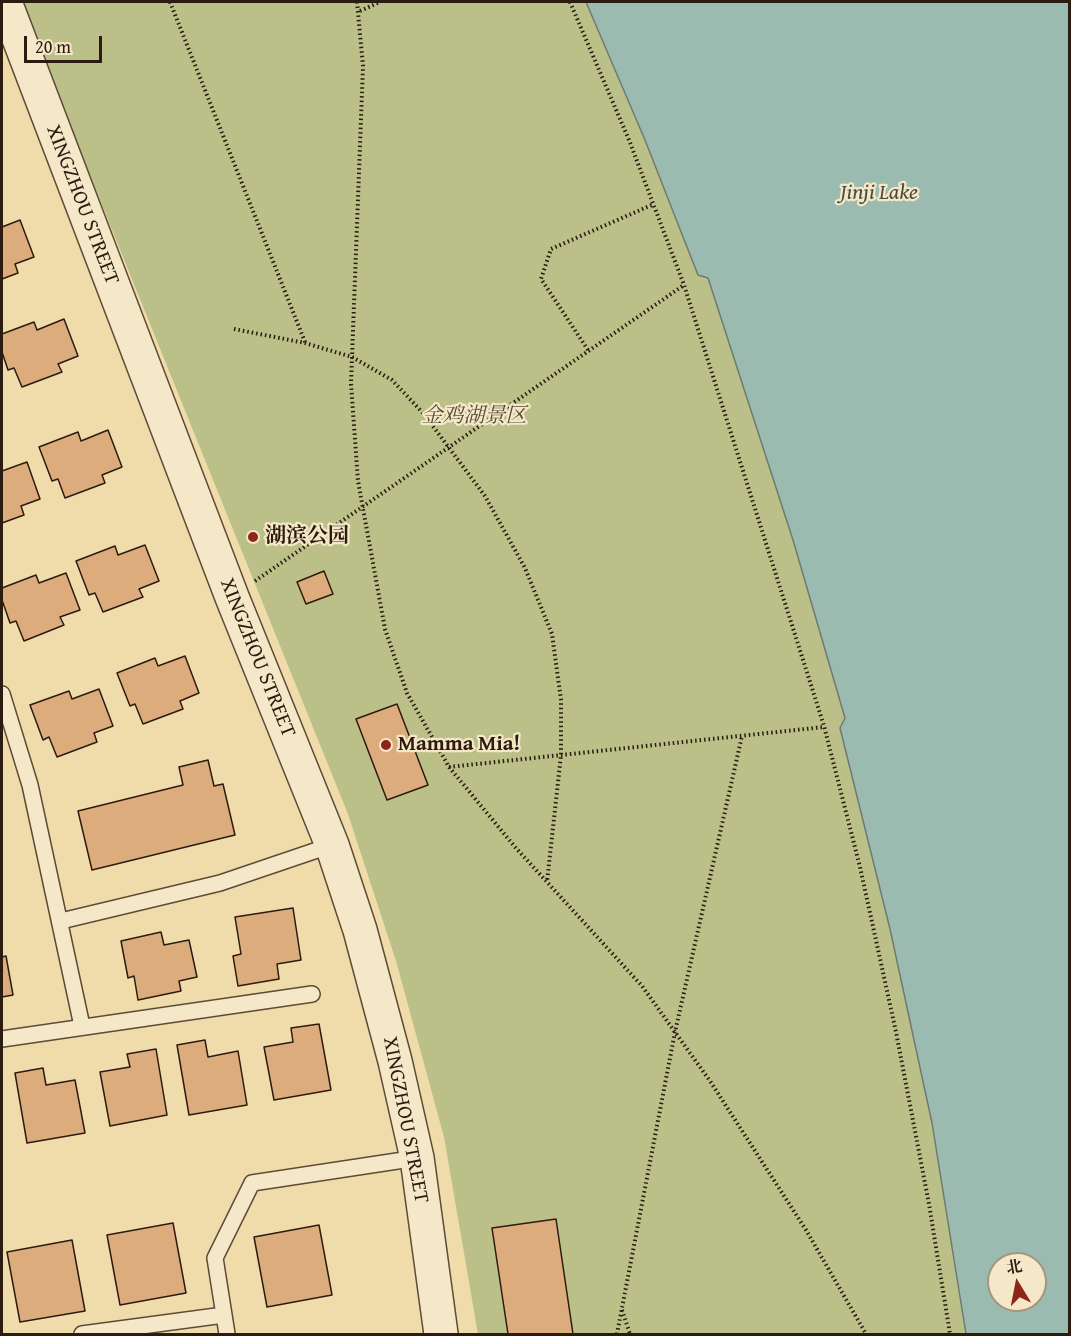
<!DOCTYPE html>
<html>
<head>
<meta charset="utf-8">
<style>
	body { margin:0 }
	#map { position:relative; width:1071px; height:1336px; overflow:hidden; background:#f0dbaa; font-family:"Gentium Book Plus","Noto Serif SC",serif }
	canvas { display:block }
	.frame { position:absolute; inset:0; border:3px solid #2c1b11; pointer-events:none }
	.north { position:absolute; left:987px; top:1252px; width:60px; height:60px; box-sizing:border-box; background:#f5e8c8; border:2px solid #a5967f; border-radius:50%; rotate:350deg; font-size:16px; font-weight:700; line-height:24px; text-align:center; color:#2c1b11 }
	.north::after { content:''; display:block; margin:auto; width:21px; height:27px; background:#8f2418; clip-path:polygon(50% 0,100% 100%,50% 72%,0 100%) }
	.scale { position:absolute; left:24px; top:36px; width:78px; height:27px; box-sizing:border-box; border:3px solid #2c1b11; border-top:0; padding-left:8px; font-size:18px; line-height:21px; white-space:nowrap; color:#2c1b11; -webkit-text-stroke:4px #f5e8c8; paint-order:stroke }
</style>
</head>
<body>
<div id="map">
<canvas width="1071" height="1336"></canvas>
<div class="frame"></div>
<div class="north">北</div>
<div class="scale">20 m</div>
</div>
<script>
const ctx = document.querySelector('canvas').getContext('2d');
ctx.lineJoin = 'round';
function fill(path, color) { ctx.fillStyle = color; ctx.fill(path, 'evenodd'); }
const toPath = rows => new Path2D(rows.map(r => 'M' + r).join(''));
function strokePath(path, color, width, dash) { ctx.strokeStyle = color; ctx.lineWidth = width; ctx.lineCap = dash ? 'butt' : 'round'; ctx.setLineDash(dash || []); ctx.stroke(path); }
function write(font, color, halo, rows, align = 'center') {
  ctx.font = font + ' "Gentium Book Plus","Noto Serif SC",serif'; ctx.lineWidth = 4.5; ctx.setLineDash([]); ctx.textBaseline = 'middle'; ctx.strokeStyle = halo; ctx.fillStyle = color; for (const [text, x, y, turn = 0] of rows) {
    ctx.save(); ctx.translate(x, y); ctx.rotate((+turn || 0) * Math.PI / 180); ctx.textAlign = isNaN(turn) ? turn : align; if (halo) ctx.strokeText(text, 0, 0); ctx.fillText(text, 0, 0); ctx.restore();
  }
}
fill(toPath([
	[20,2,586,2,645,140,698,275,708,277,793,540,845,718,841,725,890,929,932,1123,966,1334,478,1334,444,1137,396,961,348,814]
]), '#bac088');
const water = toPath([
	[586,2,1069,2,1069,1334,966,1334,932,1123,890,929,840,728,845,718,793,540,708,278,698,275,645,140,586,2],
	[999,1264,1035,1264,1035,1300,999,1300,999,1264]
]);
fill(water, '#9bbab0');
strokePath(water, '#6f7a70', 1.5);
const building = toPath([
	[20,220,34,257,15,264,18,273,2,279,2,227,20,220],
	[64,319,78,356,58,364,62,372,22,387,14,368,8,370,2,352,2,334,34,322,37,330,64,319],
	[108,430,122,467,102,475,105,483,65,498,58,479,52,481,39,447,78,432,81,441,108,430],
	[27,462,40,499,21,506,24,515,2,523,2,471,27,462],
	[145,545,159,581,139,589,143,597,103,612,95,593,89,595,76,561,115,546,118,555,145,545],
	[324,571,333,594,306,604,297,582,324,571],
	[66,573,80,610,60,617,64,625,24,641,16,621,10,623,2,600,2,588,36,575,39,583,66,573],
	[185,656,199,693,180,701,183,709,143,724,135,704,130,706,117,673,155,658,158,666,185,656],
	[99,689,113,726,94,733,97,742,57,757,49,737,43,740,30,705,69,691,72,699,99,689],
	[397,704,428,785,387,800,356,719,397,704],
	[208,760,214,786,223,784,235,835,92,870,78,811,183,785,179,767,208,760],
	[293,908,301,960,277,964,279,979,238,986,233,956,241,954,235,917,293,908],
	[161,932,164,945,189,940,197,977,179,981,181,991,138,1000,134,976,128,978,121,941,161,932],
	[6,956,13,995,2,997,2,957,6,956],
	[319,1024,331,1090,274,1100,264,1047,293,1042,291,1028,319,1024],
	[205,1040,208,1057,238,1051,247,1105,189,1115,177,1045,205,1040],
	[156,1049,167,1115,110,1126,100,1072,130,1067,127,1054,156,1049],
	[43,1068,46,1085,75,1080,85,1133,27,1143,15,1073,43,1068],
	[556,1219,573,1334,508,1334,492,1228,556,1219],
	[173,1223,186,1293,120,1305,107,1235,173,1223],
	[319,1225,332,1295,267,1307,254,1237,319,1225],
	[72,1240,85,1311,20,1322,7,1252,72,1240]
]);
fill(building, '#ddac7c');
strokePath(building, '#2c1b11', 1.5);
const service = toPath([
	[2,694,30,785,82,1026],
	[61,921,220,883,332,845],
	[2,1039,312,994],
	[82,1334,224,1315],
	[227,1334,215,1258,252,1183,417,1158]
]);
const tertiary = toPath([
	[5,2,232,597,332,845,360,930,395,1061,417,1158,441,1334]
]);
strokePath(service, '#5d4b37', 18);
strokePath(tertiary, '#5d4b37', 36);
strokePath(toPath([
	[170,2,305,342],
	[357,2,363,66,351,384,358,481,385,629,407,693,449,767,515,847,642,986,710,1081,806,1230,866,1334],
	[570,2,629,140,684,285,824,726,860,867,896,1032,929,1204,950,1334],
	[360,11,380,2],
	[234,329,305,343,352,357,392,380,423,413,485,496,525,568,552,634,561,700,561,755,547,882],
	[588,350,541,279,551,249,654,204],
	[255,581,684,285],
	[449,767,824,727],
	[622,1310,630,1334],
	[617,1334,675,1032,742,736]
]), '#2c1b11', 4, [1.5, 3]);
strokePath(service, '#f5e8c8', 15);
strokePath(tertiary, '#f5e8c8', 33);
for (const [x, y, r, color] of [
	[253,537,6,"#8f2418"],
	[386,745,6,"#8f2418"]
]) { const dot = new Path2D(); dot.arc(x, y, r, 0, 2 * Math.PI); ctx.fillStyle = color; ctx.fill(dot); strokePath(dot, '#f5e8c8', 2); }
write('21px', '#2c1b11', '#f5e8c8', [
	["XINGZHOU STREET",82,205,69],
	["XINGZHOU STREET",257,658,68],
	["XINGZHOU STREET",405,1120,79]
]);
write('italic 21px', '#574d35', '#f5e8c8', [
	["金鸡湖景区",474,417]
]);
write('bold 21px', '#2c1b11', '#f5e8c8', [
	["湖滨公园",265,537],
	["Mamma Mia!",398,745]
], 'left');
write('italic 22px', '#4d4b41', '#f5e8c8', [
	["Jinji Lake",879,193]
]);
</script>
</body>
</html>
